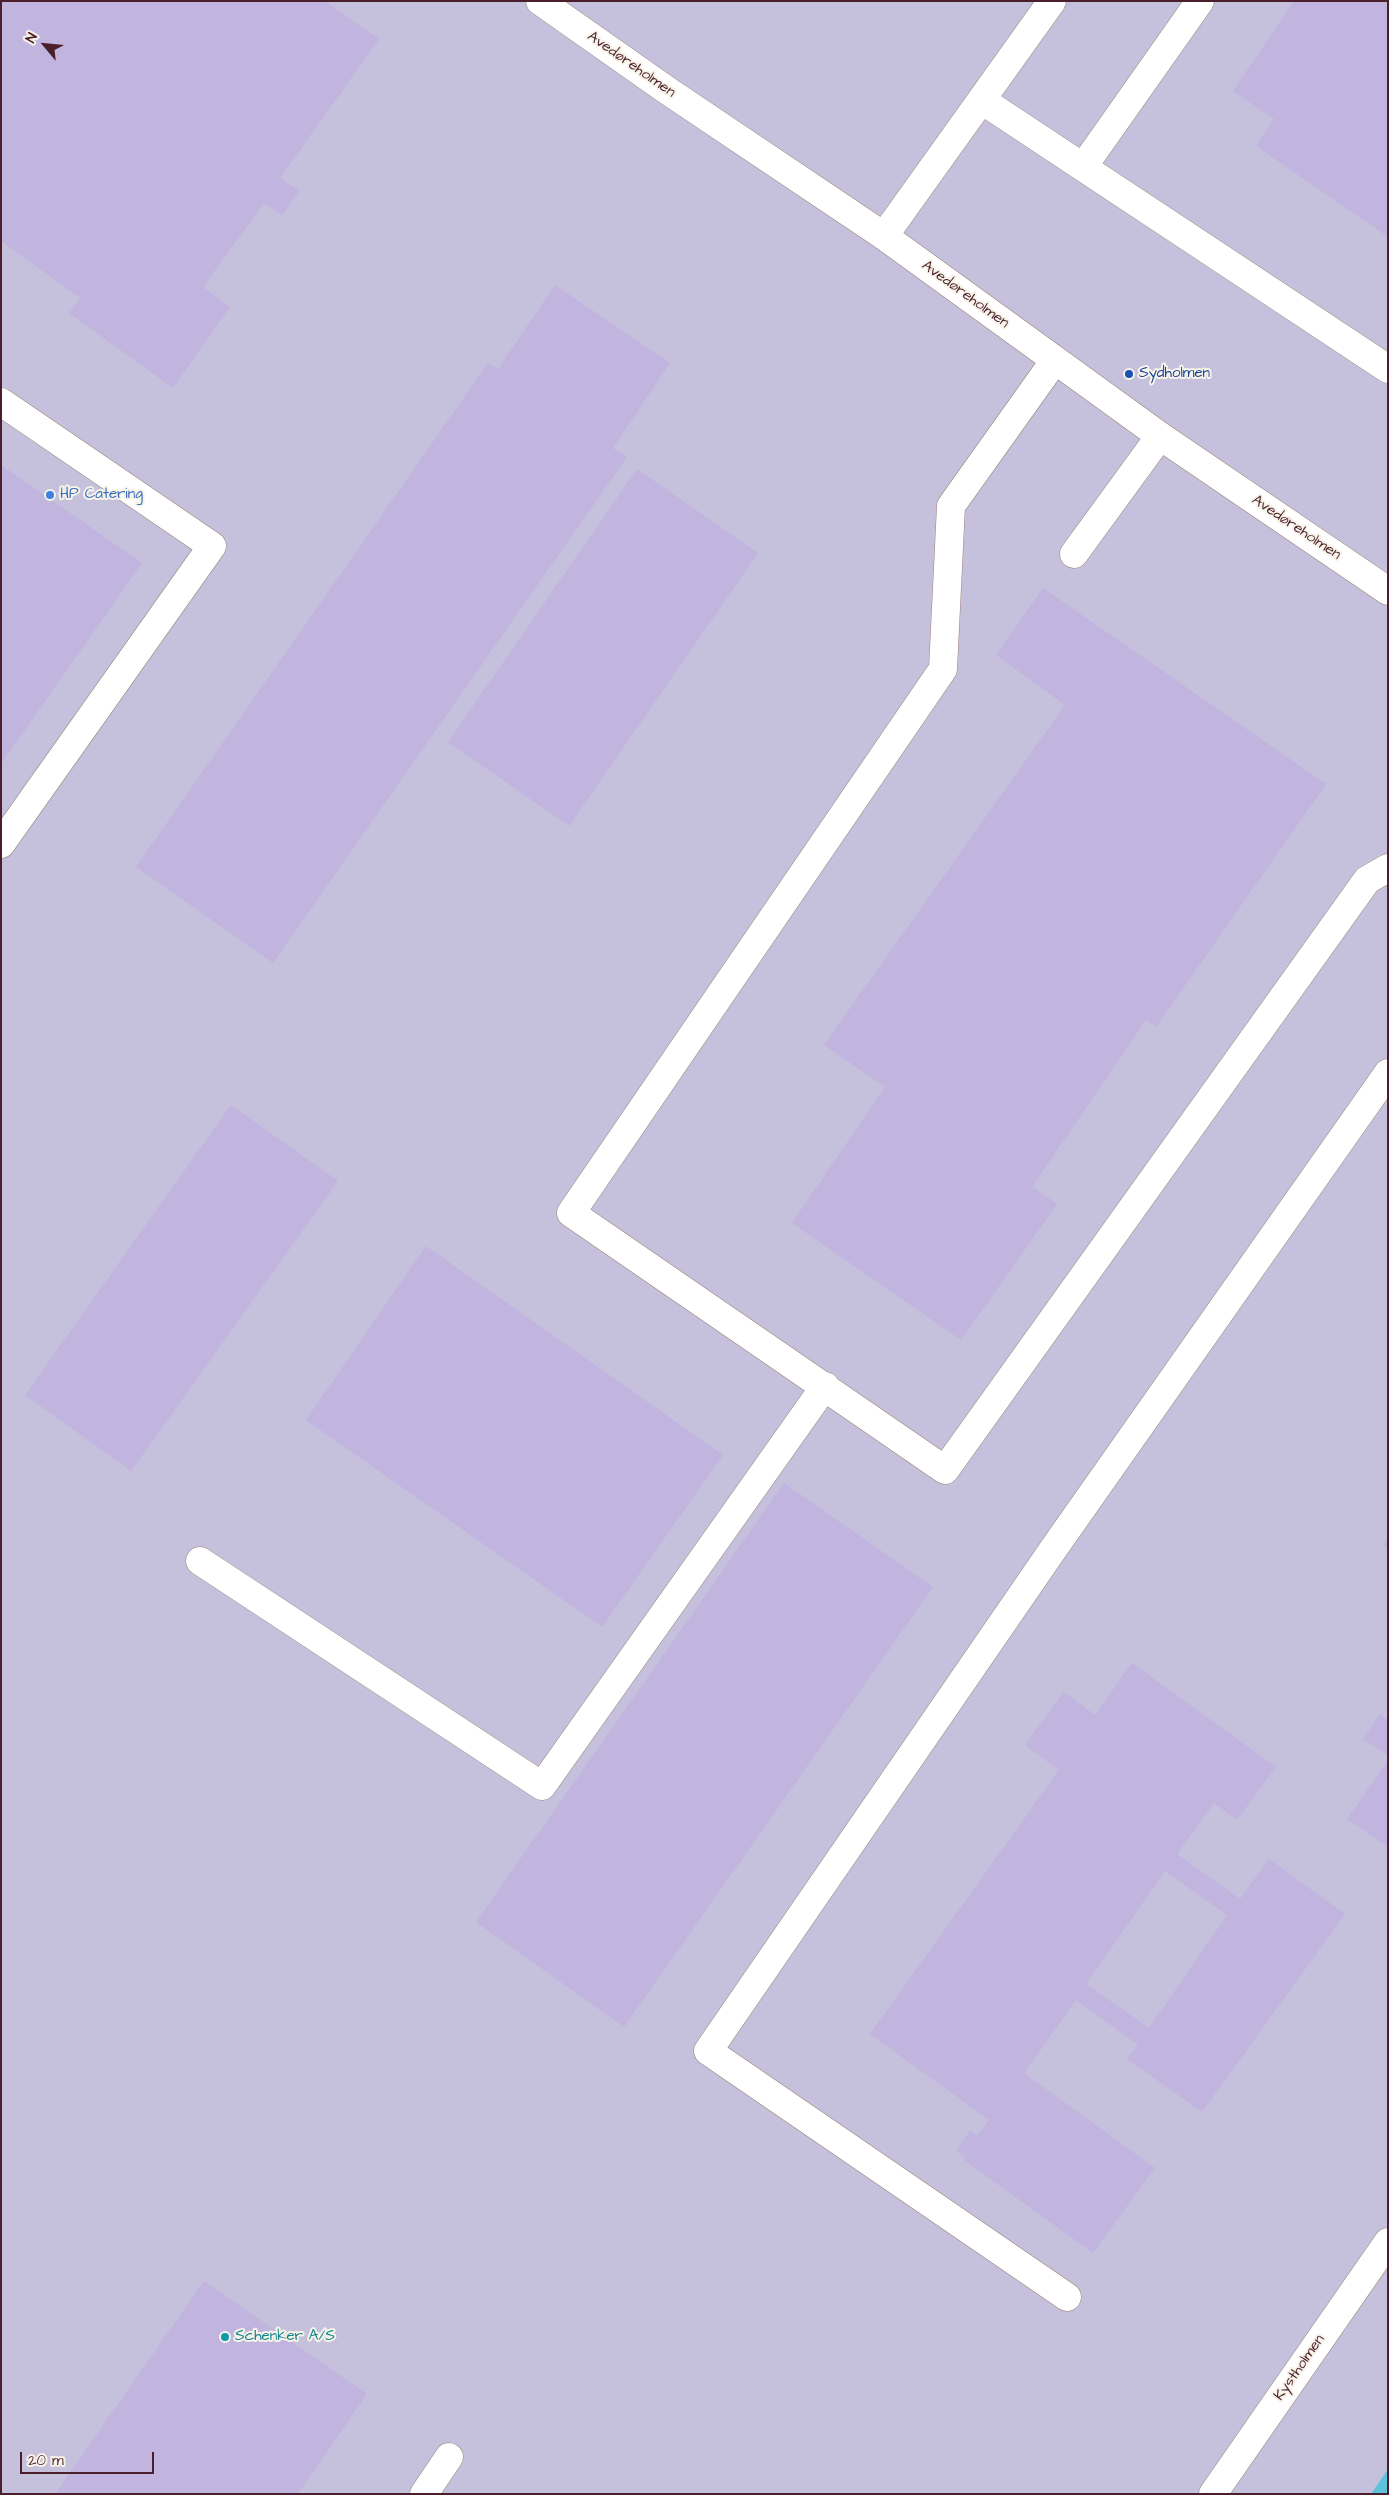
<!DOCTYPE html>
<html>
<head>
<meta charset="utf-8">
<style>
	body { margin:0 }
	#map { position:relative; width:1389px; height:2495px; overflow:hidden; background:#f0e5cb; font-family:"Architects Daughter",sans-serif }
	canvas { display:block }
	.frame { position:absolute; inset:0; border:2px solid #4a1f2b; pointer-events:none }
	.north { position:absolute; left:20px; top:20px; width:50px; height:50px; -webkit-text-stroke:4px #f7f3e8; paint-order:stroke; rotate:298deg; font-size:14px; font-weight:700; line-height:20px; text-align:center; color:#4a1f2b }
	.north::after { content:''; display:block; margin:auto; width:18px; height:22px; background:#4a1f2b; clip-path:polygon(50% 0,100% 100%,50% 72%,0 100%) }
	.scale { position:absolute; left:20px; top:2452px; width:134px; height:22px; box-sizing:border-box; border:2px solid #4a1f2b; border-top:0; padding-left:6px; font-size:15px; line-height:18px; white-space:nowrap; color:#4a1f2b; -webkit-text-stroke:4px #f7f3e8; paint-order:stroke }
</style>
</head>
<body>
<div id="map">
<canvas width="1389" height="2495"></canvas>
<div class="frame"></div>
<div class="north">N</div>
<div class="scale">20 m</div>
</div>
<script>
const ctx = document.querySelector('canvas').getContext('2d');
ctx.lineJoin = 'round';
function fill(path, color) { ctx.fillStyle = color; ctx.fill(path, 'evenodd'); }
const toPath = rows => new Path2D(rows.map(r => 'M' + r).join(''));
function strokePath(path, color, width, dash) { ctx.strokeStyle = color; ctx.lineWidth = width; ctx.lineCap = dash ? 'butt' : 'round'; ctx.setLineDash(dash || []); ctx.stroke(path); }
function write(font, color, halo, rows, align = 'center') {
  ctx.font = font + ' "Architects Daughter",sans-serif'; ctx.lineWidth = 4; ctx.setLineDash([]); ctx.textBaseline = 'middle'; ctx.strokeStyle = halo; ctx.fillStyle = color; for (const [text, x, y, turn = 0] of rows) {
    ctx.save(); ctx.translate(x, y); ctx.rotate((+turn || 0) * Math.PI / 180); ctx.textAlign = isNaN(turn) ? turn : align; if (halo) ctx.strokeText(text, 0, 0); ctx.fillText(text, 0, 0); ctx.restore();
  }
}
fill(toPath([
	[1,1,1388,1,1388,2494,1,2494]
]), '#c5c0db');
fill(toPath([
	[1388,2469,1388,2494,1371,2494]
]), '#5ec2dc');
fill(toPath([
	[1,1,325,1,379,39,280,178,299,191,282,215,264,203,203,287,230,307,173,388,69,313,80,298,1,241],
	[1294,1,1388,1,1388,237,1256,146,1274,119,1233,91],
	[555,285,670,363,613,448,627,457,273,963,136,867,488,363,498,369],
	[1,465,142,563,1,764],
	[637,469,758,553,569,826,448,742],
	[1043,588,1326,784,1156,1027,1146,1020,1032,1187,1057,1204,961,1340,792,1223,885,1087,824,1045,1065,705,996,655],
	[231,1105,338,1181,131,1471,25,1395],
	[426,1246,723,1455,602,1627,306,1420],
	[784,1483,933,1587,624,2027,476,1922],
	[1388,1538,1388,1548,1383,1545],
	[1132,1663,1276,1767,1237,1820,1214,1803,1177,1854,1240,1899,1269,1859,1345,1914,1202,2112,1127,2059,1138,2045,1076,2000,1024,2073,1155,2168,1093,2253,964,2160,965,2157,956,2150,970,2131,977,2136,989,2120,870,2034,1059,1770,1025,1745,1064,1692,1095,1715],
	[1165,1871,1227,1915,1149,2028,1086,1984],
	[1380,1714,1388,1720,1388,1756,1363,1739],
	[1388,1760,1388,1847,1347,1819],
	[204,2281,367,2394,298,2494,55,2494]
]), '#c1b5e0');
const minor = toPath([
	[540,1,668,91,884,236,1160,436,1388,591],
	[983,101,1388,369],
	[1083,167,1200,1],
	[884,236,1052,1],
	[1055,360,951,506,943,669,571,1213,945,1470,1367,880,1388,868],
	[1,402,212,546,1,844],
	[1074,554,1160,436],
	[200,1561,542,1786,825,1386],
	[1067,2297,708,2051,1054,1548,1388,1073],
	[424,2494,449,2457],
	[1213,2494,1388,2242]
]);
strokePath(minor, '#9d827b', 29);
strokePath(minor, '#fff', 28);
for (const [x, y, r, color] of [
	[1129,374,5,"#1a4fb4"],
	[50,495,5,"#3f7fe0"],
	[225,2337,5,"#0f9aa8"]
]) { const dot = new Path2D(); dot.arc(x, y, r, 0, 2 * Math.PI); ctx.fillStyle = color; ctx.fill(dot); strokePath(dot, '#f7f3e8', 2); }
write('15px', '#4a1f2b', '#f7f3e8', [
	["Avedøreholmen",631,65,35],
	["Avedøreholmen",965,295,36],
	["Avedøreholmen",1296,528,34],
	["Kystholmen",1300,2368,-55]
]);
write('15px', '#164399', '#f7f3e8', [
	["Sydholmen",1139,374]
], 'left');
write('15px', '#366cbe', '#f7f3e8', [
	["HP Catering",60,495]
], 'left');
write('15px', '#0d838f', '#f7f3e8', [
	["Schenker A/S",235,2337]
], 'left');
</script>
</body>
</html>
